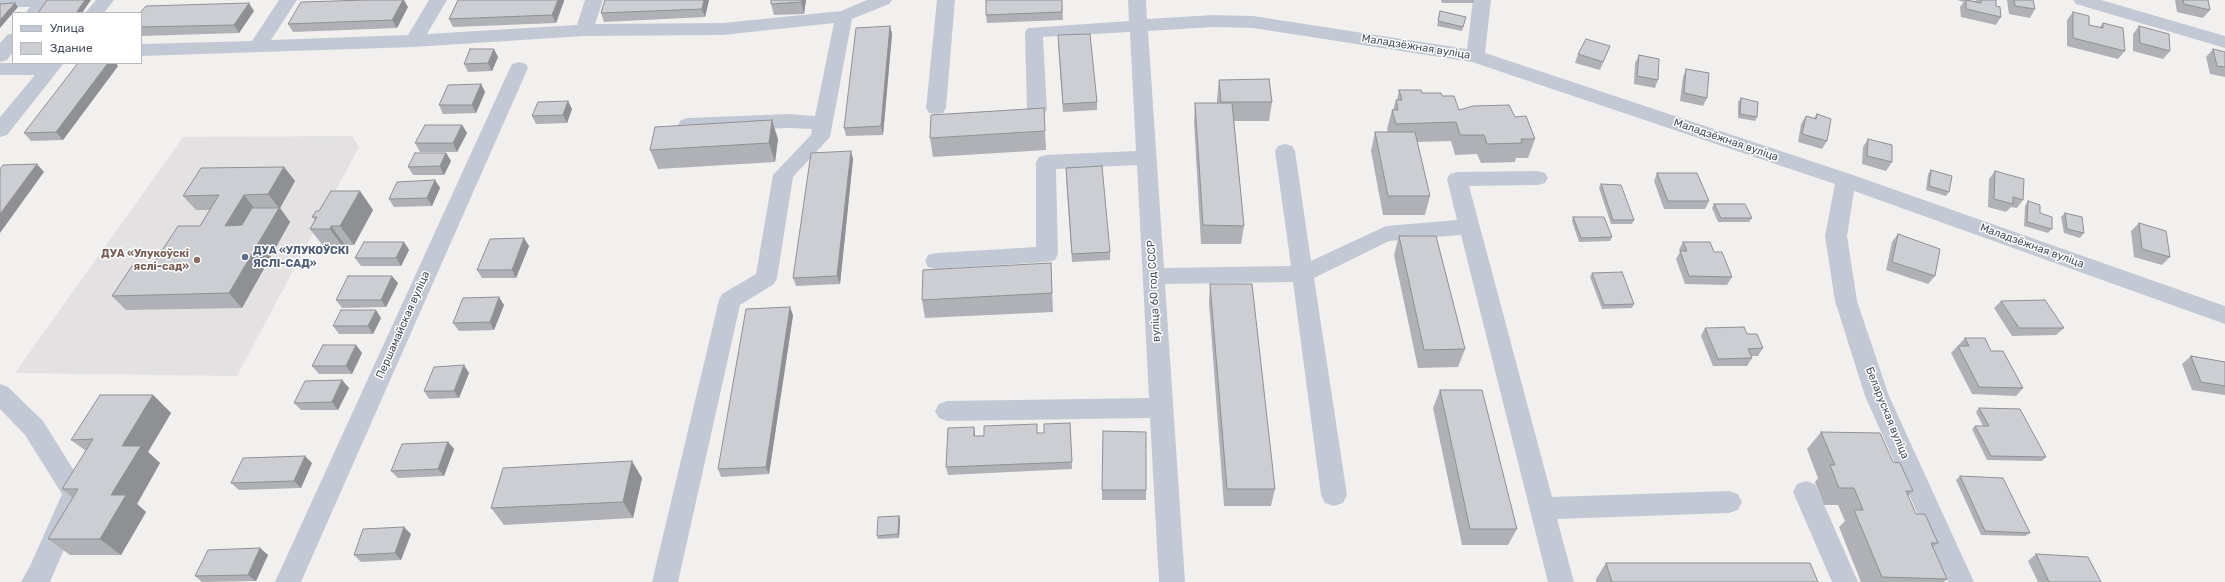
<!DOCTYPE html>
<html>
<head>
<meta charset="utf-8">
<style>
	body { margin:0 }
	#map { position:relative; width:2225px; height:582px; overflow:hidden; background:#f2f0ef; font-family:Rubik,sans-serif }
	canvas { display:block }
	.legend { position:absolute; left:12px; top:12px; width:130px; height:52px; box-sizing:border-box; background:#fff; border:1px solid #b6b9be; margin:0; padding:5px 7px; list-style:none; font-size:12px; color:#484f5c }
	.legend li { display:flex; align-items:center; gap:8px; height:20px }
	.legend b { width:20px; border:1px solid #b6b9be }
</style>
</head>
<body>
<div id="map">
<canvas width="2225" height="582"></canvas>
<ul class="legend">
<li><b style="height:5px;background:#c3c9d4"></b>Улица</li>
<li><b style="height:11px;background:#ccced4"></b>Здание</li>
</ul>
</div>
<script>
const ctx = document.querySelector('canvas').getContext('2d');
ctx.lineJoin = 'round';
function fill(path, color) { ctx.fillStyle = color; ctx.fill(path, 'evenodd'); }
const toPath = rows => new Path2D(rows.map(r => 'M' + r).join(''));
function strokePath(path, color, width, dash) { ctx.strokeStyle = color; ctx.lineWidth = width; ctx.lineCap = dash ? 'butt' : 'round'; ctx.setLineDash(dash || []); ctx.stroke(path); }
function write(font, color, halo, rows, align = 'center') {
  ctx.font = font + ' Rubik,sans-serif'; ctx.lineWidth = 3; ctx.setLineDash([]); ctx.textBaseline = 'middle'; ctx.strokeStyle = halo; ctx.fillStyle = color; for (const [text, x, y, turn = 0] of rows) {
    ctx.save(); ctx.translate(x, y); ctx.rotate((+turn || 0) * Math.PI / 180); ctx.textAlign = isNaN(turn) ? turn : align; if (halo) ctx.strokeText(text, 0, 0); ctx.fillText(text, 0, 0); ctx.restore();
  }
}
fill(toPath([
	[352,136,359,147,237,376,15,373,183,137]
]), '#e3e1e1');
fill(toPath([
	[0,0,51,0,52,1,43,13,25,13,30,7,0,7,0,0],
	[96,0,114,0,104,13,85,13,96,0],
	[279,0,297,0,271,40,408,35,429,0,447,0,427,34,577,25,585,0,603,0,595,24,723,23,841,11,867,0,892,0,889,4,852,19,830,137,793,177,777,278,774,284,740,305,678,582,652,582,719,300,722,294,756,274,773,175,811,135,812,129,789,128,688,132,681,130,678,125,681,120,688,118,789,114,815,116,834,23,723,35,584,36,414,47,141,56,141,44,252,41,279,0],
	[937,0,955,0,946,108,943,113,936,114,929,113,926,108,937,0],
	[1128,0,1146,0,1147,19,1213,15,1253,16,1467,49,1473,0,1491,0,1485,53,1853,175,2225,306,2225,324,1854,191,1847,236,1857,301,1889,396,1974,582,1948,582,1865,396,1835,301,1825,236,1835,184,1472,62,1253,28,1213,27,1148,31,1164,268,1291,266,1275,151,1278,146,1285,144,1292,146,1295,151,1311,261,1386,226,1457,220,1447,179,1450,174,1457,172,1538,171,1545,173,1548,178,1545,183,1538,185,1469,186,1552,497,1729,491,1738,494,1742,502,1738,510,1729,513,1557,519,1574,582,1548,582,1461,235,1389,241,1314,278,1347,495,1343,503,1334,506,1325,503,1321,495,1293,282,1165,284,1185,582,1159,582,1150,418,947,421,939,418,935,411,939,404,947,401,1149,398,1137,165,1056,169,1058,254,1055,260,1047,262,936,269,928,267,925,261,928,255,936,253,1036,247,1036,162,1039,157,1046,155,1136,151,1130,32,1043,37,1047,110,1044,115,1037,116,1030,115,1027,110,1025,32,1028,28,1129,21,1128,0],
	[2073,0,2101,0,2225,36,2225,48,2076,4,2073,0],
	[13,33,13,52,7,60,0,62,0,43,7,35,13,33],
	[519,62,526,64,528,68,301,582,275,582,510,68,512,64,519,62],
	[0,63,64,63,7,135,0,137,0,117,35,75,0,75,0,63],
	[0,384,8,387,43,421,88,493,50,582,21,582,30,566,62,494,25,435,0,409,0,384],
	[1806,481,1815,484,1858,582,1832,582,1793,492,1797,484,1806,481]
]), '#c3c9d4');
fill(toPath([
	[458,0,564,0,564,1,556,23,453,27,449,19],
	[605,0,709,0,705,17,604,22,601,13],
	[806,0,804,14,774,15,771,4],
	[1062,0,1063,20,987,23,986,15],
	[1441,0,1474,0,1474,3,1442,3],
	[1957,0,1965,0,1964,2],
	[1965,0,1975,1,1976,0,1996,0,1996,6,2001,17,1996,25,1961,17,1960,7],
	[2007,0,2033,0,2035,9,2030,18,2009,14],
	[2175,0,2208,0,2210,10,2203,18,2177,12],
	[408,7,397,28,293,32,288,24],
	[254,11,239,33,141,36,141,13],
	[1440,11,1466,17,1462,31,1437,26],
	[2073,12,2089,25,2100,27,2103,23,2125,51,2118,59,2067,46,2067,20],
	[890,26,892,34,883,135,846,136,844,128],
	[2139,26,2170,51,2163,59,2133,51,2133,34],
	[1058,43,1097,102,1097,110,1063,112],
	[1610,46,1600,70,1575,63,1578,54],
	[2213,49,2225,52,2225,77,2210,74,2206,57],
	[1639,55,1658,80,1655,88,1634,84,1635,63],
	[498,57,492,71,468,72,464,64],
	[118,66,63,140,31,141,24,133],
	[1686,69,1707,98,1703,106,1680,101,1683,77],
	[1219,80,1272,102,1269,121,1234,121,1244,226,1241,244,1201,244,1194,122,1195,103,1217,103,1217,99],
	[481,84,485,92,476,113,443,114,439,105],
	[1399,90,1442,96,1459,110,1515,117,1535,139,1528,158,1516,158,1515,162,1481,163,1477,154,1455,155,1451,141,1417,142,1430,196,1425,215,1383,215,1371,151,1375,132,1388,132,1387,129,1392,110,1393,110,1396,100,1397,100],
	[1741,98,1757,117,1755,121,1738,118,1738,102],
	[572,109,567,123,536,124,532,116],
	[1817,114,1827,141,1822,149,1798,142,1801,124,1806,116,1814,118],
	[462,125,467,133,457,152,420,152,415,143],
	[1045,131,1046,150,933,157,930,138],
	[778,139,775,162,658,169,650,150],
	[1868,139,1892,162,1886,171,1862,164,1863,147],
	[446,153,451,161,444,175,413,175,408,167],
	[853,159,840,284,796,286,793,278],
	[284,167,295,181,280,208,290,222,242,308,126,310,112,296,152,266,200,226,210,210,196,210,183,196],
	[1931,170,1949,192,1946,196,1926,190,1928,174],
	[1995,171,2023,200,2017,208,2011,207,2006,212,1988,207,1989,179],
	[1657,173,1709,201,1705,209,1664,209,1654,181],
	[1066,177,1110,252,1110,260,1072,262],
	[435,180,440,188,432,206,394,207,389,199],
	[1601,184,1634,220,1632,224,1611,224,1599,188],
	[360,191,373,210,354,245,345,245,343,247,324,247,310,229,315,220,312,217,319,211],
	[2028,201,2040,213,2052,229,2048,233,2024,226,2025,206],
	[1714,204,1752,218,1749,222,1718,222,1712,208],
	[2065,213,2084,233,2080,238,2064,233,2061,217],
	[1573,217,1612,237,1610,241,1579,242,1572,221],
	[2139,223,2170,257,2162,265,2134,257,2131,231],
	[1898,234,1935,276,1928,284,1886,270,1892,242],
	[1399,236,1465,349,1458,367,1418,368,1394,255],
	[404,242,409,250,401,266,361,266,355,258],
	[1683,242,1714,252,1732,277,1727,285,1685,284,1676,259,1680,252,1679,250],
	[529,246,516,278,482,278,477,270],
	[1051,263,1053,312,925,318,922,300],
	[1592,273,1634,304,1632,308,1602,309,1590,277],
	[398,283,386,307,342,308,336,300],
	[1210,284,1275,489,1271,506,1224,506,1209,303],
	[2001,301,2064,328,2056,335,2012,336,1994,308],
	[504,305,494,330,459,331,453,323],
	[793,315,769,474,721,477,718,469],
	[381,318,373,334,339,334,333,326],
	[1705,328,1747,334,1763,348,1758,356,1751,356,1752,358,1747,366,1713,366,1701,336],
	[1965,338,1991,351,2023,388,2016,396,1972,394,1951,353],
	[356,345,362,353,352,374,319,374,312,366],
	[2191,356,2225,362,2225,395,2192,390,2182,364],
	[469,373,459,398,429,399,424,391],
	[342,380,349,388,338,410,301,410,294,403],
	[1440,390,1517,529,1508,545,1462,545,1433,408],
	[153,395,171,413,148,452,160,463,137,504,146,512,121,555,70,555,48,539,73,498,62,489,86,451,71,440],
	[1979,408,2046,457,2042,461,1987,460,1972,429,1975,426,1983,426,1976,412],
	[1070,423,1072,469,948,475,946,467,975,434,975,436,1044,433],
	[1821,432,1893,462,1913,491,1908,496,1916,514,1938,543,1933,547,1947,579,1944,582,1861,582,1839,527,1845,521,1838,505,1824,505,1815,482,1818,478,1807,449],
	[448,442,454,449,444,476,398,478,391,471],
	[312,463,301,488,239,490,231,483],
	[1960,476,2030,533,2025,536,1981,535,1956,480],
	[642,478,633,518,504,525,491,508],
	[1102,490,1146,490,1146,500,1102,500],
	[899,516,900,520,899,538,878,539,877,536],
	[411,534,401,560,361,562,354,555],
	[260,548,268,555,256,581,202,582,195,576],
	[2036,554,2101,582,2038,582,2028,561],
	[1606,563,1818,582,1596,582,1596,579]
]), '#afb1b6');
fill(toPath([
	[85,0,91,0,82,13,76,13],
	[403,0,404,0,408,7,397,28,392,20],
	[558,0,564,0,564,1,556,23,552,15],
	[704,0,709,0,705,17,702,9],
	[802,0,806,0,804,14,801,2],
	[15,3,18,7,0,28,0,20],
	[249,3,254,11,239,33,234,25],
	[890,26,892,34,883,135,881,126],
	[494,49,498,57,492,71,488,63],
	[108,63,116,63,118,66,63,140,56,132],
	[481,84,485,92,476,113,472,105],
	[568,101,572,109,567,123,563,115],
	[772,120,778,139,775,162,769,143],
	[462,125,467,133,457,152,453,143],
	[851,151,853,159,840,284,837,276],
	[446,153,451,161,444,175,440,166],
	[37,164,44,172,0,233,0,214],
	[284,167,295,181,280,208,290,222,242,308,229,293,279,208,268,194],
	[435,180,440,188,432,206,427,198],
	[360,191,373,210,354,245,340,226],
	[244,195,255,209,237,240,225,226],
	[331,226,345,245,343,247,330,229],
	[524,238,529,246,516,278,512,270],
	[404,242,409,250,401,266,396,258],
	[392,276,398,283,386,307,381,300],
	[499,297,504,305,494,330,490,322],
	[790,307,793,315,769,474,766,467],
	[376,310,381,318,373,334,368,326],
	[356,345,362,353,352,374,346,366],
	[464,365,469,373,459,398,454,391],
	[342,380,349,388,338,410,332,402],
	[153,395,171,413,148,452,160,463,137,504,146,512,121,555,100,539,111,495,122,446],
	[974,427,975,434,975,444,974,436],
	[448,442,454,449,444,476,438,469],
	[305,456,312,463,301,488,294,481],
	[632,461,642,478,633,518,623,502],
	[899,516,900,520,899,538,898,534],
	[404,527,411,534,401,560,395,553],
	[260,548,268,555,256,581,248,575]
]), '#8f9094');
const building = toPath([
	[47,0,85,0,76,13,38,13,47,0],
	[367,0,403,0,392,20,288,24,301,2,367,0],
	[458,0,558,0,552,15,449,19,458,0],
	[605,0,704,0,702,9,601,13,605,0],
	[771,0,802,0,801,2,771,4,771,0],
	[986,0,1062,0,1062,12,986,15,986,0],
	[1966,0,1981,3,1981,0,1996,0,1996,6,2000,7,2001,17,1966,9,1966,0],
	[2014,0,2033,0,2035,9,2015,6,2014,0],
	[2183,0,2208,0,2210,10,2184,4,2183,0],
	[15,3,0,20,0,4,15,3],
	[249,3,234,25,141,27,141,13,140,13,146,6,249,3],
	[1440,11,1466,17,1463,27,1438,21,1440,11],
	[2073,12,2089,16,2089,25,2103,28,2103,23,2123,28,2125,51,2073,38,2073,12],
	[890,26,881,126,844,128,856,28,890,26],
	[2139,26,2169,34,2170,51,2140,43,2139,26],
	[1090,34,1097,102,1063,104,1058,35,1090,34],
	[1586,39,1610,46,1603,62,1578,54,1586,39],
	[470,49,494,49,488,63,464,64,470,49],
	[2213,49,2225,52,2225,67,2217,66,2213,49],
	[1639,55,1659,59,1658,80,1637,76,1639,55],
	[78,63,108,63,56,132,24,133,78,63],
	[1686,69,1709,73,1707,98,1684,93,1686,69],
	[1269,79,1272,102,1221,102,1219,80,1269,79],
	[481,84,472,105,439,105,448,85,481,84],
	[1399,90,1421,90,1422,93,1441,93,1442,96,1454,96,1459,110,1473,106,1509,105,1515,117,1526,116,1535,139,1521,139,1522,143,1487,144,1484,135,1460,135,1456,122,1396,124,1392,110,1398,110,1396,100,1402,100,1399,90],
	[1741,98,1758,102,1757,117,1740,114,1741,98],
	[568,101,563,115,532,116,538,102,568,101],
	[1195,103,1232,103,1244,226,1203,225,1195,103],
	[1044,108,1045,131,930,138,931,115,1044,108],
	[1817,114,1831,119,1827,141,1802,134,1806,116,1816,119,1817,114],
	[772,120,769,143,650,150,655,127,772,120],
	[425,125,462,125,453,143,415,143,425,125],
	[1375,132,1415,132,1430,196,1388,196,1375,132],
	[1868,139,1892,145,1892,162,1867,156,1868,139],
	[851,151,837,276,793,278,811,153,851,151],
	[415,153,446,153,440,166,408,167,415,153],
	[37,164,0,214,0,169,3,165,37,164],
	[1102,166,1110,252,1072,254,1066,168,1102,166],
	[284,167,268,194,244,195,225,226,242,225,252,208,279,208,229,293,112,296,132,266,152,266,178,226,200,226,219,195,183,196,201,168,284,167],
	[1931,170,1952,176,1949,192,1929,186,1931,170],
	[1995,171,2024,179,2023,200,2013,197,2013,204,1994,199,1995,171],
	[1657,173,1697,173,1709,201,1668,201,1657,173],
	[435,180,427,198,389,199,397,182,435,180],
	[1601,184,1621,185,1634,220,1613,220,1601,184],
	[331,191,360,191,340,226,331,226,330,229,310,229,317,217,312,217,316,211,319,211,331,191],
	[2028,201,2040,205,2040,213,2052,217,2052,229,2027,222,2028,201],
	[1714,204,1745,204,1752,218,1721,218,1714,204],
	[2065,213,2082,217,2084,233,2067,229,2065,213],
	[1573,217,1604,217,1612,237,1581,238,1573,217],
	[2139,223,2166,231,2170,257,2142,249,2139,223],
	[1898,234,1940,249,1935,276,1892,262,1898,234],
	[1399,236,1436,236,1465,349,1424,350,1399,236],
	[524,238,512,270,477,270,490,239,524,238],
	[364,242,404,242,396,258,355,258,364,242],
	[1683,242,1710,242,1714,252,1722,252,1732,277,1689,276,1680,251,1687,251,1683,242],
	[1051,263,1052,293,922,300,923,270,1051,263],
	[1622,272,1634,304,1604,305,1592,273,1622,272],
	[348,276,392,276,381,300,336,300,348,276],
	[1210,284,1252,284,1275,489,1227,489,1210,284],
	[499,297,490,322,453,323,463,298,499,297],
	[2045,300,2064,328,2019,328,2001,301,2045,300],
	[790,307,766,467,718,469,746,309,790,307],
	[341,310,376,310,368,326,333,326,341,310],
	[1744,327,1747,334,1757,334,1763,348,1748,349,1752,358,1718,359,1705,328,1744,327],
	[1965,338,1985,338,1991,351,2003,351,2023,388,1979,387,1958,346,1969,346,1965,338],
	[323,345,356,345,346,366,312,366,323,345],
	[2191,356,2225,362,2225,386,2201,382,2191,356],
	[464,365,454,391,424,391,434,367,464,365],
	[342,380,332,402,294,403,305,381,342,380],
	[1440,390,1482,390,1517,529,1470,529,1440,390],
	[100,395,153,395,122,446,141,446,111,495,126,495,100,539,48,539,78,489,62,489,93,439,71,440,100,395],
	[1979,408,2020,409,2046,457,1991,456,1975,426,1989,426,1979,408],
	[1070,423,1072,462,946,467,948,428,974,427,974,436,984,436,984,426,1037,424,1037,433,1044,433,1044,424,1070,423],
	[1103,431,1146,432,1146,490,1102,490,1103,431],
	[1821,432,1880,433,1893,462,1900,463,1913,491,1906,491,1916,514,1925,514,1938,543,1931,543,1947,579,1882,577,1854,510,1863,510,1854,488,1839,488,1830,465,1835,465,1821,432],
	[448,442,438,469,391,471,402,444,448,442],
	[305,456,294,481,231,483,243,458,305,456],
	[632,461,623,502,491,508,503,468,632,461],
	[1960,476,2003,478,2030,533,1985,531,1960,476],
	[899,516,898,534,877,536,878,517,899,516],
	[404,527,395,553,354,555,363,529,404,527],
	[260,548,248,575,195,576,208,550,260,548],
	[2036,554,2088,557,2101,582,2049,582,2036,554],
	[1606,563,1810,563,1818,582,1612,582,1606,563]
]);
fill(building, '#ccced4');
strokePath(building, '#8f9094', 1);
for (const [x, y, r, color] of [
	[245,257,4,"#5c6f8a"],
	[197,260,4,"#8d6e63"]
]) { const dot = new Path2D(); dot.arc(x, y, r, 0, 2 * Math.PI); ctx.fillStyle = color; ctx.fill(dot); strokePath(dot, '#fff', 1.5); }
write('11px', '#484f5c', '#fff', [
	["Маладзёжная вуліца",1416,47,9],
	["Маладзёжная вуліца",1726,140,19],
	["Маладзёжная вуліца",2032,246,20],
	["вуліца 60 год СССР",1154,291,-93],
	["Першамайская вуліца",403,325,-66],
	["Беларуская вуліца",1887,413,68]
]);
write('bold 11px', '#4e5e75', '#fff', [
	["ДУА «УЛУКОЎСКІ",253,251],
	["ЯСЛІ-САД»",253,264]
], 'left');
write('bold 11px', '#785e54', '#fff', [
	["ДУА «Улукоўскі",189,254],
	["яслі-сад»",189,267]
], 'right');
</script>
</body>
</html>
